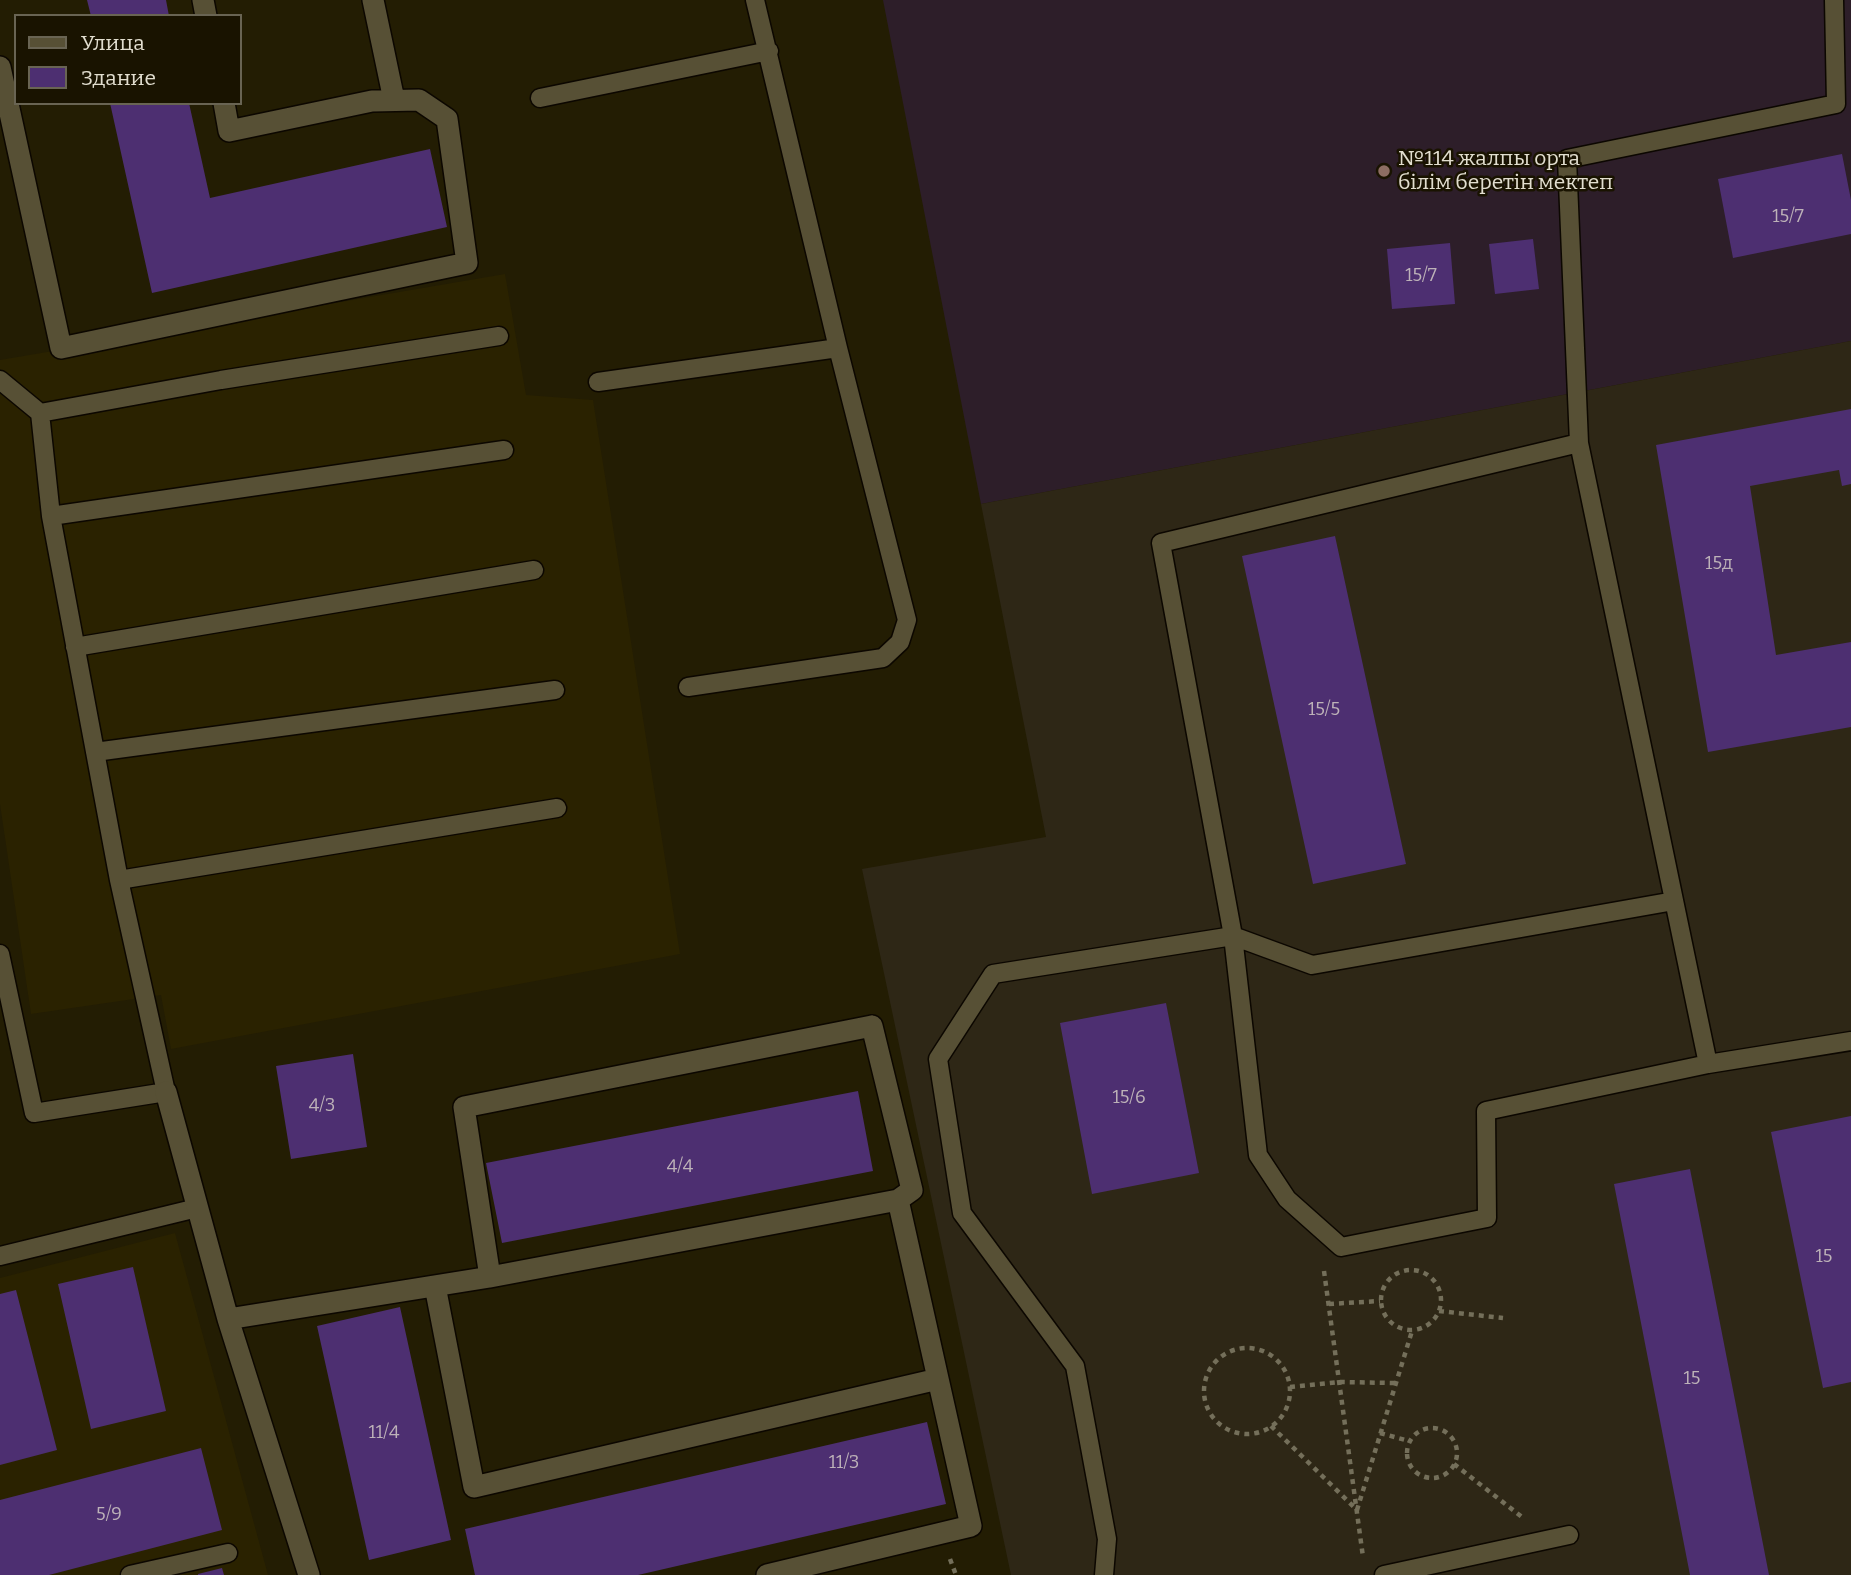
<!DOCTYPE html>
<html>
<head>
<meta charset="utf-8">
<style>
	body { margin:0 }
	#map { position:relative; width:1851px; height:1575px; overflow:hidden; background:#231d03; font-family:Bitter,serif }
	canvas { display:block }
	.legend { position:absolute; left:14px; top:14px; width:228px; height:91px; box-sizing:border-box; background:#191300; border:2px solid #696453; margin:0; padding:9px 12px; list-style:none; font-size:21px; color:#e2decf }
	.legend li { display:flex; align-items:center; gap:14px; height:35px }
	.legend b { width:35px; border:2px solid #696453 }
</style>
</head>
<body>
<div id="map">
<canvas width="1851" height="1575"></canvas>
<ul class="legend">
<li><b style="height:9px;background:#575035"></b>Улица</li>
<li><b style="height:19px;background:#4d2f71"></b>Здание</li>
</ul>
</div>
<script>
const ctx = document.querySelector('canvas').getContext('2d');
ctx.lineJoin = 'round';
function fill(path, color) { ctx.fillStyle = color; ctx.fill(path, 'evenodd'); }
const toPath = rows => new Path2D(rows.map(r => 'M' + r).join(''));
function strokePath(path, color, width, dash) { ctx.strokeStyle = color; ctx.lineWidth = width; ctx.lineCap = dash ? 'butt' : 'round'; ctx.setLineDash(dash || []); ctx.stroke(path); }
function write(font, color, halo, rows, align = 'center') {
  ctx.font = font + ' Bitter,serif'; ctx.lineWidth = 5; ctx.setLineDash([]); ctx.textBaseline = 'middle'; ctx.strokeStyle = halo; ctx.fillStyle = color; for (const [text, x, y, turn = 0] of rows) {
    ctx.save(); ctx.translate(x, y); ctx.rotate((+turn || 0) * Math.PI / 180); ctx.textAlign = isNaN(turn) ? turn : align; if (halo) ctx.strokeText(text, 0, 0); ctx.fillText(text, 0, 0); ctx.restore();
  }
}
fill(toPath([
	[505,274,526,395,593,400,680,954,171,1049,161,995,31,1014,0,804,0,360],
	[175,1233,268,1575,0,1575,0,1278]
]), '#2a2200');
fill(toPath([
	[883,0,1851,0,1851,341,981,504]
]), '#2d1e29');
fill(toPath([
	[1851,341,1851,1575,1011,1575,862,869,1046,837,981,504]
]), '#2e2716');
fill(toPath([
	[87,0,166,0,169,16,91,16],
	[110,103,189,103,210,198,430,149,447,227,152,293],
	[1842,154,1851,200,1851,234,1733,258,1718,179],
	[1533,239,1539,289,1495,294,1489,244],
	[1450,243,1455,304,1392,309,1387,249],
	[1851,409,1851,484,1842,486,1839,470,1750,486,1776,655,1851,642,1851,727,1708,752,1656,445],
	[1335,536,1406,864,1313,884,1242,556],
	[1166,1003,1199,1173,1092,1194,1060,1023],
	[353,1054,367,1147,291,1159,276,1066],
	[858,1091,873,1171,502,1243,486,1163],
	[1851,1116,1851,1382,1823,1388,1771,1132],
	[1690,1169,1769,1575,1690,1575,1614,1184],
	[133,1267,166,1411,91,1429,58,1284],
	[16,1290,57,1450,0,1465,0,1294],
	[400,1307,451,1540,369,1560,317,1326],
	[927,1422,946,1504,638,1575,475,1575,465,1529],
	[201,1448,222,1530,49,1575,0,1575,0,1500],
	[222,1568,224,1575,198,1575,198,1574]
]), '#4d2f71');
const lane = toPath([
	[1834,0,1836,104,1567,159,1579,443,1161,543,1233,936,1258,1155,1287,1199,1341,1247,1487,1218,1486,1111,1708,1064,1851,1041],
	[540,98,769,51],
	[0,380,40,413,51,516,119,880,166,1092,34,1113,0,954],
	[598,382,838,348],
	[40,413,221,380,499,336],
	[1579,443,1708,1064],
	[51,516,504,450],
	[75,647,534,570],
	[688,687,883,658,900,642,907,620,838,348,755,0],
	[95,752,555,690],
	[119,880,557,808],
	[0,1256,197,1208],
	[130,1575,228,1553],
	[1104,1575,1107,1539,1075,1366,962,1213,938,1059,993,974,1233,936,1312,965,1674,901],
	[1384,1575,1569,1535]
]);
const street = toPath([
	[203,0,206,16],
	[373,0,394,100],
	[0,67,61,348,467,263,447,119,419,100,372,101,229,131,224,103],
	[872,1026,912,1190,898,1200,490,1277,464,1107,872,1026],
	[166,1092,228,1319,309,1575],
	[435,1286,474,1487,938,1379],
	[228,1319,490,1277],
	[767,1575,971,1526,898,1200]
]);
strokePath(lane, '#0c0700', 21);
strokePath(street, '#0c0700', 24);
strokePath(toPath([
	'1381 1300a30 30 0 1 1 60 0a30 30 0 1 1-60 0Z',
	[1324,1271,1363,1557],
	[1329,1304,1380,1301],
	[1439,1311,1503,1318],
	'1204 1391a43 43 0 1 1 86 0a43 43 0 1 1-86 0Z',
	[1290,1387,1339,1382,1396,1383],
	[1271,1426,1357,1510,1412,1331],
	'1407 1453a25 25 0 1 1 50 0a25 25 0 1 1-50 0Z',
	[1380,1433,1409,1441],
	[1454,1464,1522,1517],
	[950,1559,956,1575]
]), '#746f5a', 4.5, [5, 5]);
strokePath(lane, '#575035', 18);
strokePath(street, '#575035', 21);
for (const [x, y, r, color] of [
	[1384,171,7,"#8d6e63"]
]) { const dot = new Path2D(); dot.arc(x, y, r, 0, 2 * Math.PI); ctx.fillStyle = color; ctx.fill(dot); strokePath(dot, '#191300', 2.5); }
write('18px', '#bdb2b8', null, [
	["15/7",1788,217],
	["15/7",1421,276],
	["15д",1719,564],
	["15/5",1324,710],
	["15/6",1129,1098],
	["4/3",322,1106],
	["4/4",680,1167],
	["15",1824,1257],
	["15",1692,1379],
	["11/4",384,1433],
	["11/3",844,1463],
	["5/9",109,1515]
]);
write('21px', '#e2decf', '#191300', [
	["№114 жалпы орта",1398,159],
	["білім беретін мектеп",1398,183]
], 'left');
</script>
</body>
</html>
